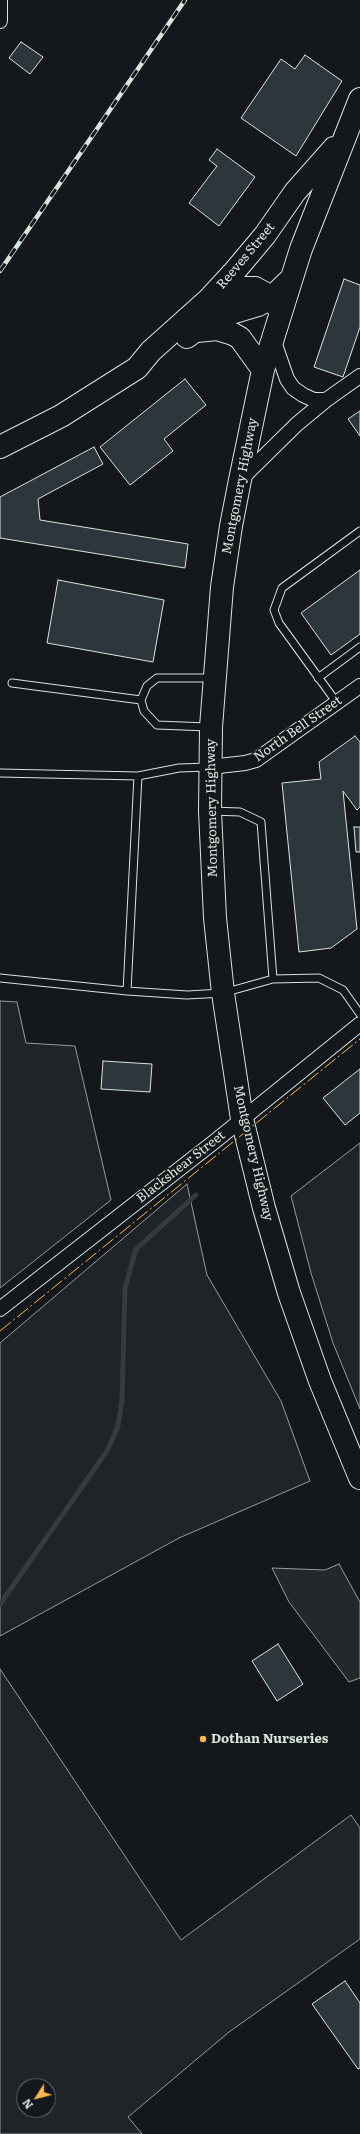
<!DOCTYPE html>
<html>
<head>
<meta charset="utf-8">
<style>
	body { margin:0 }
	#map { position:relative; width:360px; height:2134px; overflow:hidden; background:#14181c; font-family:Literata,serif }
	canvas { display:block }
	.north { position:absolute; left:16px; top:2078px; width:40px; height:40px; box-sizing:border-box; background:#14181c; border:1px solid #626a69; border-radius:50%; rotate:234deg; font-size:11px; font-weight:700; line-height:16px; text-align:center; color:#d8e6dc }
	.north::after { content:''; display:block; margin:auto; width:14px; height:18px; background:#ffb74d; clip-path:polygon(50% 0,100% 100%,50% 72%,0 100%) }
</style>
</head>
<body>
<div id="map">
<canvas width="360" height="2134"></canvas>
<div class="north">N</div>
</div>
<script>
const ctx = document.querySelector('canvas').getContext('2d');
ctx.lineJoin = 'round';
function fill(path, color) { ctx.fillStyle = color; ctx.fill(path, 'evenodd'); }
const toPath = rows => new Path2D(rows.map(r => 'M' + r).join(''));
function strokePath(path, color, width, dash) { ctx.strokeStyle = color; ctx.lineWidth = width; ctx.lineCap = dash ? 'butt' : 'round'; ctx.setLineDash(dash || []); ctx.stroke(path); }
function write(font, color, halo, rows, align = 'center') {
  ctx.font = font + ' Literata,serif'; ctx.lineWidth = 3; ctx.setLineDash([]); ctx.textBaseline = 'middle'; ctx.strokeStyle = halo; ctx.fillStyle = color; for (const [text, x, y, turn = 0] of rows) {
    ctx.save(); ctx.translate(x, y); ctx.rotate((+turn || 0) * Math.PI / 180); ctx.textAlign = isNaN(turn) ? turn : align; if (halo) ctx.strokeText(text, 0, 0); ctx.fillText(text, 0, 0); ctx.restore();
  }
}
const green = toPath([
	[0,1001,17,1002,26,1043,75,1046,111,1200,0,1288,0,1001],
	[360,1143,360,1409,333,1343,311,1273,291,1196,360,1143],
	[187,1184,207,1275,281,1401,310,1481,179,1538,0,1636,0,1343,187,1184],
	[0,1669,181,1940,351,1815,360,1828,360,1939,229,2032,128,2117,142,2134,0,2134,0,1669],
	[24,2086,48,2086,48,2110,24,2110,24,2086]
]);
fill(green, '#202428');
strokePath(green, '#939e99', 1);
const parking = toPath([
	[339,1564,360,1602,360,1678,349,1682,289,1602,272,1568,325,1570,339,1564]
]);
fill(parking, '#24282b');
strokePath(parking, '#939e99', 1);
strokePath(toPath([
	[0,1604,107,1451,118,1426,122,1400,125,1288,136,1249,196,1195]
]), '#363b3e', 5);
const building = toPath([
	[21,42,43,57,30,74,9,58,21,42],
	[305,55,342,81,296,156,241,118,281,59,295,69,305,55],
	[217,149,255,177,219,226,189,203,217,166,209,160,217,149],
	[344,279,360,285,360,327,343,377,314,367,344,279],
	[185,379,206,405,164,439,173,451,130,485,100,447,185,379],
	[360,411,360,436,348,419,360,411],
	[94,447,103,464,38,499,40,520,188,544,185,568,0,538,0,497,94,447],
	[360,570,360,634,331,655,301,613,360,570],
	[58,580,164,600,153,662,47,643,58,580],
	[355,736,360,742,360,807,357,810,343,791,357,929,331,948,299,952,282,783,321,779,319,762,355,736],
	[354,827,360,827,360,852,356,852,354,827],
	[103,1061,152,1064,150,1092,101,1089,103,1061],
	[360,1069,360,1113,345,1125,323,1098,360,1069],
	[278,1644,303,1684,277,1701,252,1661,278,1644],
	[345,1981,360,2003,360,2068,358,2069,312,2004,345,1981]
]);
fill(building, '#2c363c');
strokePath(building, '#d8e6dc', 1);
const service = toPath([
	[318,678,360,647],
	[12,683,141,700,147,686,157,678,213,678],
	[141,700,144,711,157,725,208,727],
	[337,703,279,623,274,610,282,588,360,531],
	[0,773,138,776,179,768,209,767],
	[0,978,127,991,187,995,223,993,273,979,261,822,240,812,211,811],
	[273,979,319,978,343,990,360,1014],
	[127,991,138,776]
]);
const minor = toPath([
	[0,1,0,21],
	[273,339,287,379,293,388,303,395,314,400,326,400],
	[241,479,297,424,326,400,360,376],
	[210,767,245,763,256,760,360,686],
	[0,1309,214,1142,360,1024]
]);
const primary = toPath([
	[360,99,301,249,263,370,240,480,231,526,222,587,211,727,210,811,215,918,223,993,242,1119,264,1208,289,1293,320,1381,360,1478],
	[211,299,228,291,243,288,255,288,266,294,275,302,278,308],
	[197,331,217,329,233,334,240,338,263,370],
	[187,337,208,320,258,305,271,298,291,279],
	[0,447,61,416,137,368,151,351,208,300,234,272,265,235,295,192,334,148]
]);
strokePath(service, '#d8e6dc', 9);
strokePath(minor, '#d8e6dc', 16);
strokePath(primary, '#d8e6dc', 24);
strokePath(service, '#14181c', 7);
strokePath(minor, '#14181c', 14);
strokePath(primary, '#14181c', 22);
const rail = toPath([
	[0,271,185,0]
]);
strokePath(rail, '#d8e6dc', 4.5);
strokePath(rail, '#14181c', 3, [9]);
strokePath(toPath([
	[0,1331,360,1039]
]), '#ffb74d', 1, [14, 3, 2, 3]);
for (const [x, y, r, color] of [
	[203,1739,4,"#ffb74d"]
]) { const dot = new Path2D(); dot.arc(x, y, r, 0, 2 * Math.PI); ctx.fillStyle = color; ctx.fill(dot); strokePath(dot, '#14181c', 1.5); }
write('13px', '#d8e6dc', '#14181c', [
	["Reeves Street",246,256,-50],
	["Montgomery Highway",240,486,-79],
	["North Bell Street",298,729,-35],
	["Montgomery Highway",212,808,-91],
	["Montgomery Highway",253,1153,77],
	["Blackshear Street",181,1167,-38]
]);
write('bold 13px', '#d8e6dc', '#14181c', [
	["Dothan Nurseries",211,1739]
], 'left');
</script>
</body>
</html>
